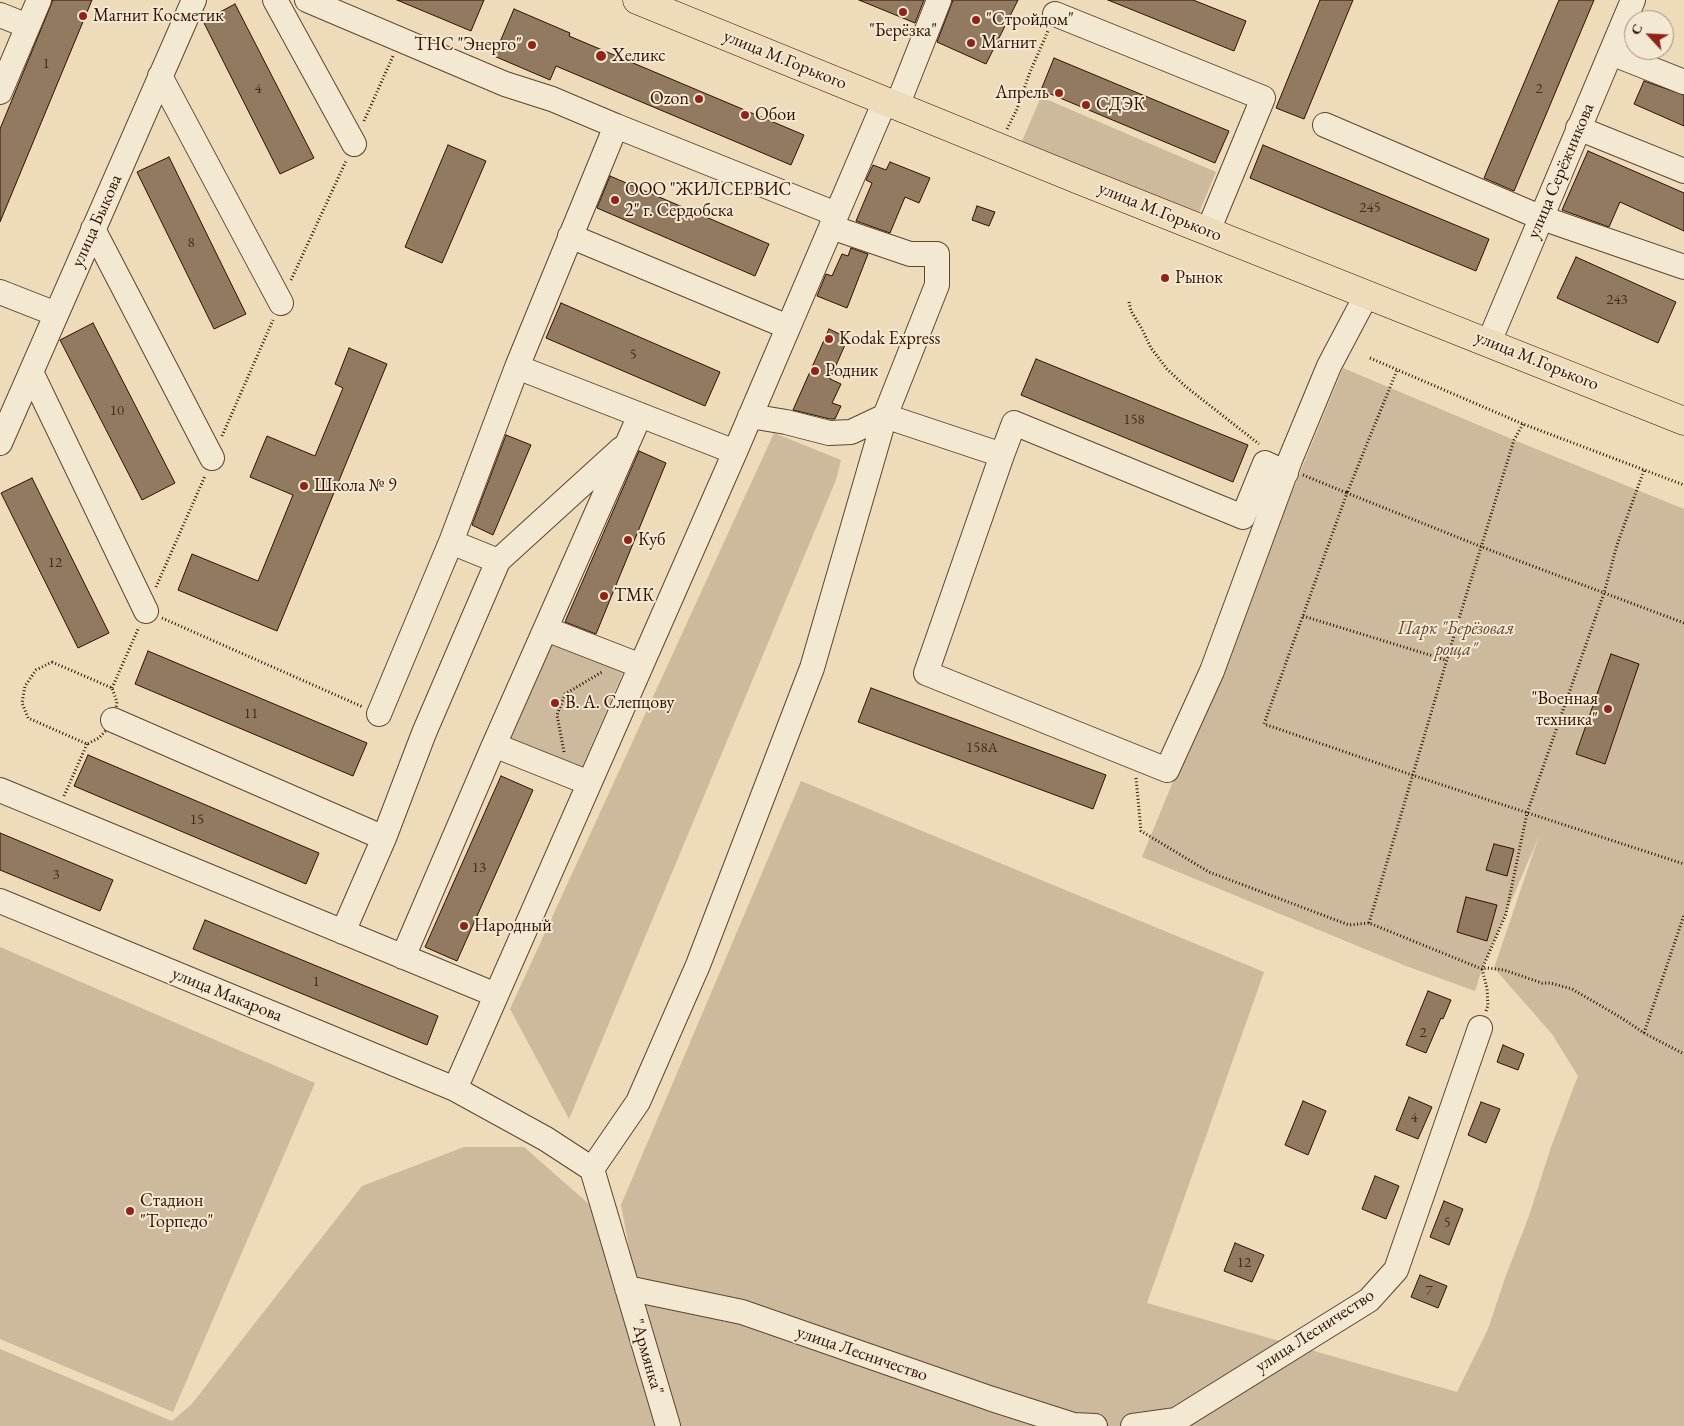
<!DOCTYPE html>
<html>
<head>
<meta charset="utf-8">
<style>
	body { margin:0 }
	#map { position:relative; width:1684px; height:1426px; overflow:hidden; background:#eddbba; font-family:"EB Garamond",serif }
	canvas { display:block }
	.north { position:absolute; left:1624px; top:10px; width:50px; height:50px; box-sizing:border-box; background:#f3e8d2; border:1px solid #a5927e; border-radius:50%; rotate:295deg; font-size:14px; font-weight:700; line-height:20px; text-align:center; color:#301101 }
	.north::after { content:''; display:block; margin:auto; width:18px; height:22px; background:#8f2418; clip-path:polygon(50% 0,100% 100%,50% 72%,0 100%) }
</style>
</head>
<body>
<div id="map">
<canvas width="1684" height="1426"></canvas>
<div class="north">С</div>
</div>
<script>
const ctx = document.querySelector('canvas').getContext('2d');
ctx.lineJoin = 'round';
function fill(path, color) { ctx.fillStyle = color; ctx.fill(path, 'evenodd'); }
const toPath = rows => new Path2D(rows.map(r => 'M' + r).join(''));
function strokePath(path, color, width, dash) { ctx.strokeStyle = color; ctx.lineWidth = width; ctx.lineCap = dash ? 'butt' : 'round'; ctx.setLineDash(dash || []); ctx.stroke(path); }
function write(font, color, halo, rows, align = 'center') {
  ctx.font = font + ' "EB Garamond",serif'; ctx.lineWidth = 4; ctx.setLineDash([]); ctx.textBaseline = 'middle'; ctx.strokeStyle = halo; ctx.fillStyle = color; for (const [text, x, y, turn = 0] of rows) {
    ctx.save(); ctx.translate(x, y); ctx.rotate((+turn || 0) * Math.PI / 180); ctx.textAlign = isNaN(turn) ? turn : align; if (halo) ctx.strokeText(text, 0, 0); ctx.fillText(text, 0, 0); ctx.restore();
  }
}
fill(toPath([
	[1041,97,1216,172,1198,215,1022,141],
	[1343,368,1514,440,1684,509,1684,1426,676,1426,637,1290,621,1205,801,781,1264,972,1147,1303,1457,1392,1488,1329,1505,1278,1529,1216,1551,1147,1578,1076,1552,1034,1494,968,1539,836,1482,969,1475,991,1406,966,1142,857],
	[774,433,841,460,836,480,569,1119,510,1009],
	[554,639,624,670,580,772,510,741],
	[0,947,315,1083,173,1412,0,1339],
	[464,1147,524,1147,590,1205,618,1287,659,1426,0,1426,0,1349,172,1421,191,1405,362,1186]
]), '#cdb99b');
const building = toPath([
	[53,0,92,0,0,222,0,129,53,0],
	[397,0,484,0,471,31,397,0],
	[859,0,924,0,915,23,859,0],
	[953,0,1018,0,986,64,937,42,953,0],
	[1108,0,1193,0,1246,21,1234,51,1108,0],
	[1320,0,1353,0,1304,119,1276,108,1320,0],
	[1559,0,1594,0,1514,191,1484,178,1559,0],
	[235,4,314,158,280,174,203,21,235,4],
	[514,9,570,33,569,36,804,135,791,165,556,66,550,80,494,56,514,9],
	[1054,58,1229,131,1215,163,1041,90,1054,58],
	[1644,81,1684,95,1684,126,1634,104,1644,81],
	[448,145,486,161,442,263,405,247,448,145],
	[1263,145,1489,239,1476,271,1250,178,1263,145],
	[1588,151,1684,193,1684,231,1620,202,1609,227,1562,210,1588,151],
	[169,157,246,314,214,329,137,172,169,157],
	[890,162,930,178,919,203,905,197,890,233,856,221,872,183,866,180,873,165,886,170,890,162],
	[610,176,769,244,755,276,597,208,610,176],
	[977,206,995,212,989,226,972,220,977,206],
	[851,248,868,254,847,308,817,296,826,274,832,276,842,254,848,256,851,248],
	[1576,257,1676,302,1658,343,1557,298,1576,257],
	[561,303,720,372,705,406,546,338,561,303],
	[93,323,175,483,142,500,60,340,93,323],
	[829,329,848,338,830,379,841,384,832,403,841,406,835,419,830,419,793,410,829,329],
	[349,348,387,364,277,631,178,590,192,554,258,581,293,495,250,477,267,436,315,456,343,388,335,384,349,348],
	[1036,359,1248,445,1233,482,1021,395,1036,359],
	[506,435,531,445,493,535,472,525,506,435],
	[639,451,666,463,596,634,565,622,639,451],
	[32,478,109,633,78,648,1,493,32,478],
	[148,651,367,743,353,776,135,684,148,651],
	[1611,654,1639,664,1605,764,1576,754,1611,654],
	[871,688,1106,775,1093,809,858,722,871,688],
	[88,755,319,853,306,884,74,786,88,755],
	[501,776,533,790,457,961,425,947,501,776],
	[0,833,113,880,100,911,0,870,0,833],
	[1494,844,1514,849,1507,876,1486,870,1494,844],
	[1466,897,1497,905,1487,941,1457,932,1466,897],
	[205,920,438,1016,427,1045,193,949,205,920],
	[1428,991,1451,1000,1443,1019,1441,1018,1426,1053,1406,1045,1428,991],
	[1503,1045,1524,1054,1518,1070,1497,1062,1503,1045],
	[1409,1097,1432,1107,1418,1139,1396,1130,1409,1097],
	[1303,1101,1326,1111,1308,1155,1285,1145,1303,1101],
	[1481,1102,1500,1109,1486,1143,1468,1135,1481,1102],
	[1375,1176,1399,1186,1386,1219,1362,1209,1375,1176],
	[1444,1201,1463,1209,1449,1245,1430,1237,1444,1201],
	[1235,1243,1264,1255,1252,1282,1224,1271,1235,1243],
	[1420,1275,1447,1286,1438,1308,1411,1297,1420,1275]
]);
fill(building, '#927a61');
strokePath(building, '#301101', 1);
const minor = toPath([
	[275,0,354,144],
	[307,0,505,84,552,99,616,126],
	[1055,14,1263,98,1208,231],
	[0,15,28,26],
	[1611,53,1684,82],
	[160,76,281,303],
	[0,92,39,0],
	[897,106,939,0],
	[1325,125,1542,218,1684,267],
	[1578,128,1684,171],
	[93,229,212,458],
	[570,236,788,327],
	[0,292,56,314],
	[1489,342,1633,0],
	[517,367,735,452],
	[31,372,146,611],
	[750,416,786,422,829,433,851,432,885,416,1002,455,926,673,1167,770,1212,671,1290,460,1329,366,1367,294],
	[0,443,194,0],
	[1002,455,1014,423,1243,517,1265,463,1286,473],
	[498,561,621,449],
	[546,629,641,666],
	[379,714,451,542],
	[113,720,384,838,343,932],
	[494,745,640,415],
	[0,790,496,995],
	[384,838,424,733,498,561,451,542,517,367,616,126,836,214],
	[0,901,455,1089],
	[403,957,494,745,589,783],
	[592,1169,638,1102,698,965,812,668,885,416,937,285,937,254,910,254,831,227],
	[627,1288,742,1312,992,1399,1073,1425,1095,1426],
	[668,1426,592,1169,546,1139,455,1089,735,452,885,101],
	[1133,1426,1176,1420,1369,1300,1396,1270,1480,1028]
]);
const major = toPath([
	[637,0,1079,180,1684,421]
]);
strokePath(minor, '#5f442f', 26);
strokePath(major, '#301101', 29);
strokePath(toPath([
	[364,121,393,56],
	[1007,129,1017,109,1030,72,1048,31],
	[291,280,346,161],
	[1129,302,1131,311,1142,329,1151,348,1167,369,1185,386,1259,444],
	[1370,358,1523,424,1684,485],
	[222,436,273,320],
	[1303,475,1347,493,1397,370],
	[156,587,205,476],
	[1303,616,1446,660],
	[162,618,363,707],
	[1684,623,1482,547,1347,493,1264,724,1412,775,1684,864],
	[52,662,112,688,117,702,115,714,109,727,99,738,87,744,28,718,22,703,25,686,36,670,52,662],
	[112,688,139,627],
	[564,752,557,715,565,694,602,672],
	[1136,778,1141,831,1209,872,1349,925,1369,923,1482,969,1506,914,1527,813,1604,593,1617,545,1644,470],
	[64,796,87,744],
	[1369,923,1458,622,1514,440,1523,424],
	[1486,1011,1488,1005,1487,988,1482,969,1487,968,1504,970,1542,983,1550,983,1572,989,1620,1017,1644,1033,1684,1054],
	[1644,1033,1684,915]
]), '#301101', 3, [1, 2.5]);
strokePath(minor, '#f3e8d2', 24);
strokePath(major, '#eddbba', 28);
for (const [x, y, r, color] of [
	[903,12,5,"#8f2418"],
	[83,16,5,"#8f2418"],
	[976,20,5,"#8f2418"],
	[971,43,5,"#8f2418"],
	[532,45,5,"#8f2418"],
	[601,56,6,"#8f2418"],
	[1059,93,5,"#8f2418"],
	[699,99,5,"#8f2418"],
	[1086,105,5,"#8f2418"],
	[745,115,5,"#8f2418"],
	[615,200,5,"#8f2418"],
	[1165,278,5,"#8f2418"],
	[829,339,5,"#8f2418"],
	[815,371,5,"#8f2418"],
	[304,486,5,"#8f2418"],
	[628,540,5,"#8f2418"],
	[604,596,5,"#8f2418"],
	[555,703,5,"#8f2418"],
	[1608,709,5,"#8f2418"],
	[464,926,5,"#8f2418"],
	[130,1211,5,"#8f2418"]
]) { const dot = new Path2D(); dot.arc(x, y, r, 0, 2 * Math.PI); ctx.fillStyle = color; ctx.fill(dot); strokePath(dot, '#f3e8d2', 2); }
write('15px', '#482b19', null, [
	["1",46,64],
	["4",258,89],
	["2",1539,89],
	["245",1370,208],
	["8",191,243],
	["243",1617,300],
	["5",633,355],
	["10",117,411],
	["158",1134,420],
	["12",55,563],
	["11",251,714],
	["158А",982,748],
	["15",197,820],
	["13",479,868],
	["3",56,875],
	["1",316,982],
	["2",1423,1033],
	["4",1414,1118],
	["5",1447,1223],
	["12",1244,1263],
	["7",1429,1291]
]);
write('18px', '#301101', '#f3e8d2', [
	["Магнит Косметик",93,16],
	["\"Стройдом\"",986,20],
	["\"Берёзка\"",903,31,"center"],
	["Магнит",981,43],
	["ТНС \"Энерго\"",522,45,"right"],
	["Хеликс",612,56],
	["Апрель",1049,93,"right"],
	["Ozon",689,99,"right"],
	["СДЭК",1096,105],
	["Обои",755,115],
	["ООО \"ЖИЛСЕРВИС",625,190],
	["2\" г. Сердобска",625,211],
	["Рынок",1175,278],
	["Kodak Express",839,339],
	["Родник",825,371],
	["Школа № 9",314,486],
	["Куб",638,540],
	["ТМК",614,596],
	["\"Военная",1598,699,"right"],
	["техника\"",1598,720,"right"],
	["В. А. Слепцову",565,703],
	["Народный",474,926],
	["Стадион",140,1201],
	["\"Торпедо\"",140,1222]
], 'left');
write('18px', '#301101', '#f3e8d2', [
	["улица М.Горького",785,60,22],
	["улица Серёжникова",1561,171,-67],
	["улица М.Горького",1160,212,22],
	["улица Быкова",97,221,-66],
	["улица М.Горького",1537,361,22],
	["улица Макарова",227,995,22],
	["улица Лесничество",1315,1331,-33],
	["улица Лесничество",862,1354,19],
	["\"Армянка\"",647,1357,74]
]);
write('italic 18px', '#5f432f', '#f3e8d2', [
	["Парк \"Берёзовая",1456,629],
	["роща\"",1456,650]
]);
</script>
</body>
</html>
